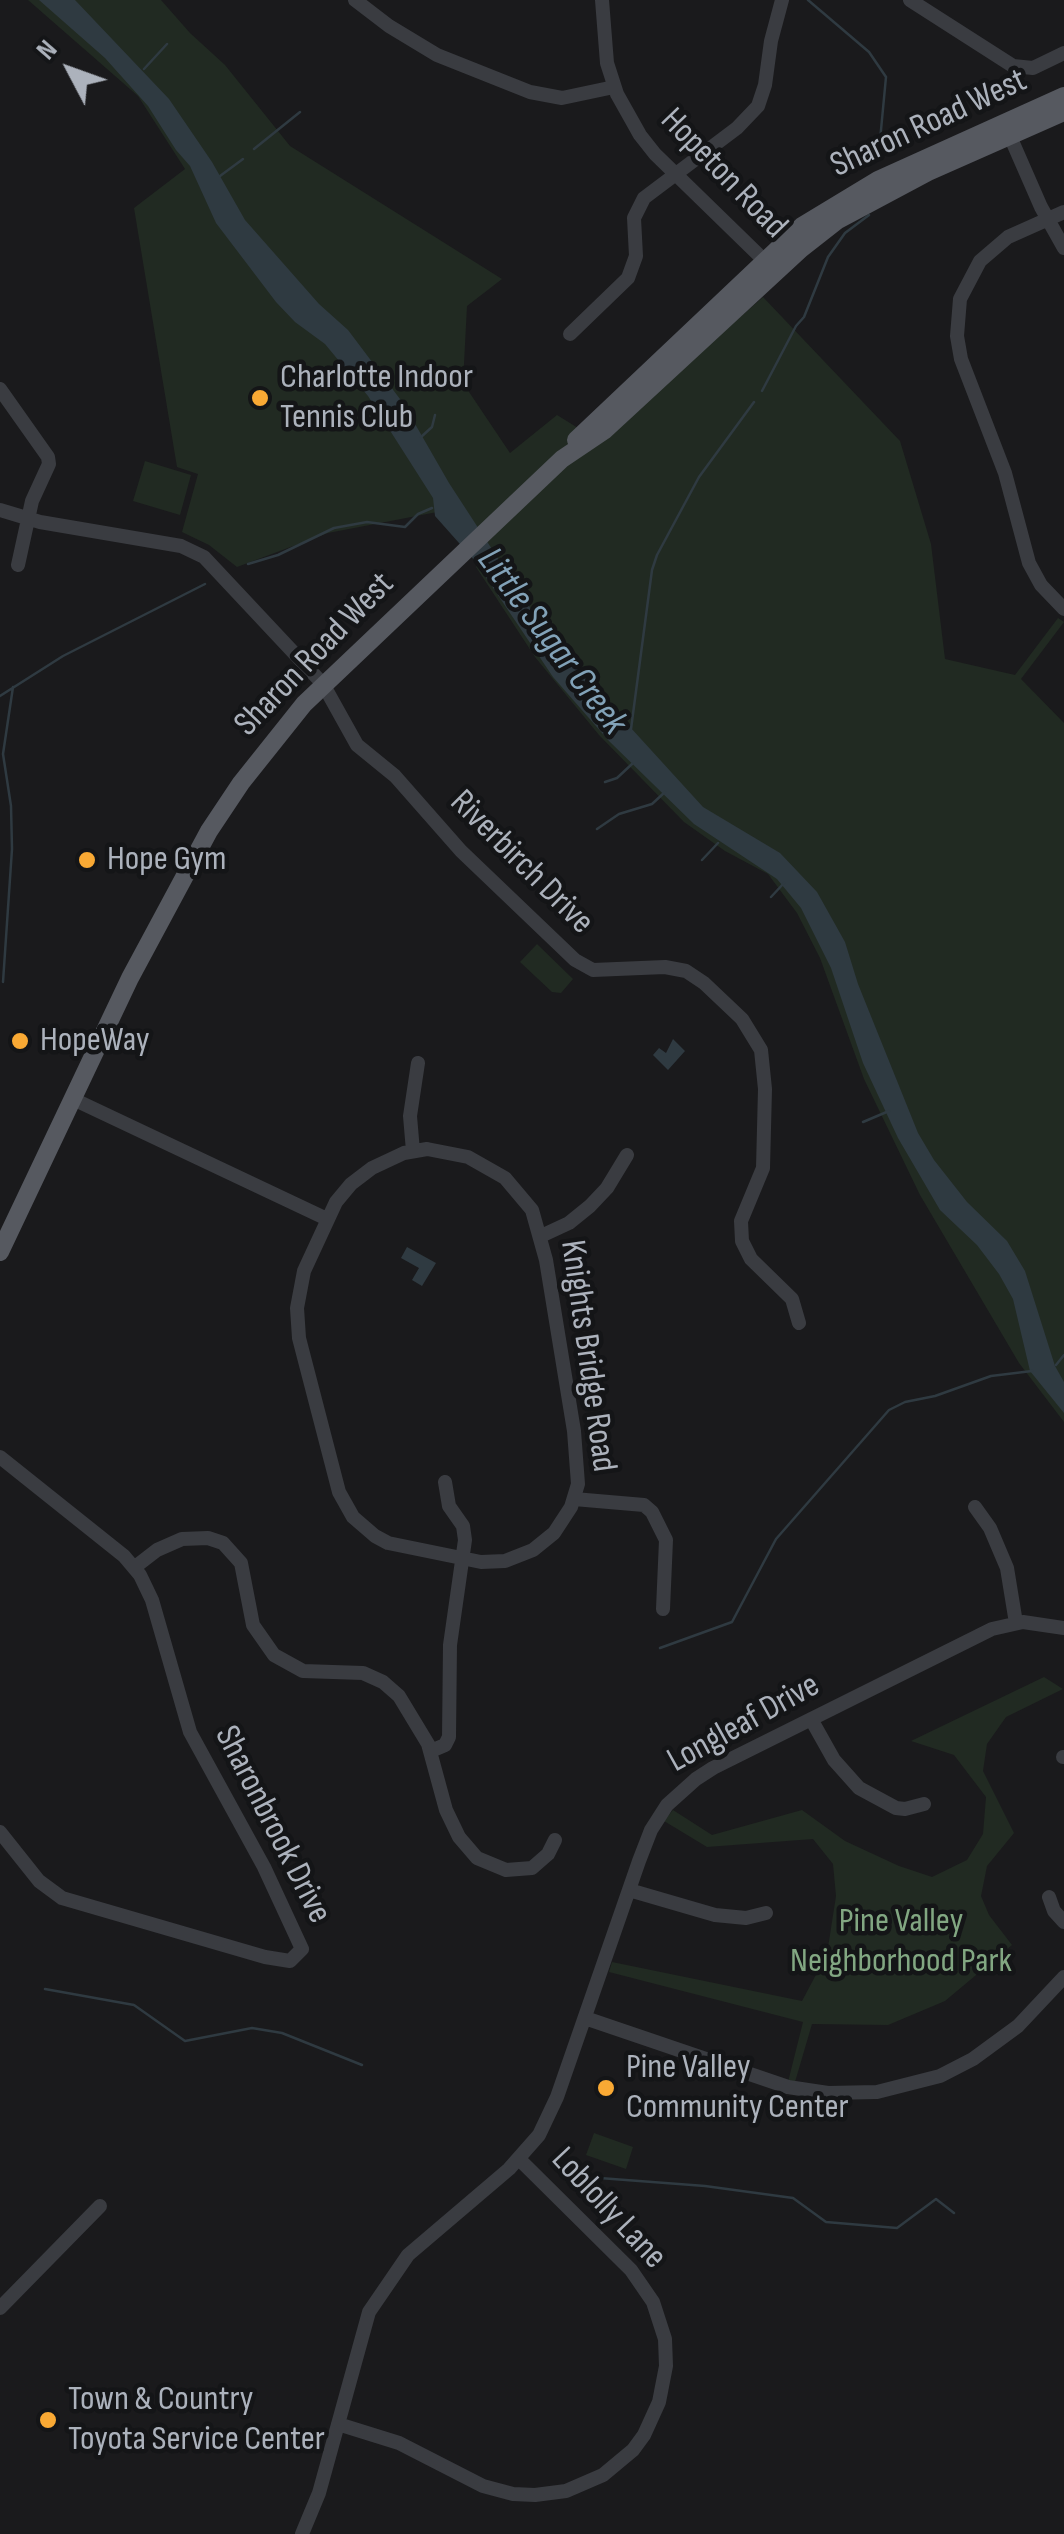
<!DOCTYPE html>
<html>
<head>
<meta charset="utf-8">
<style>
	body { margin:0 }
	#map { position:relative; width:1064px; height:2534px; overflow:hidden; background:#1a1a1c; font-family:"Sofia Sans Condensed",sans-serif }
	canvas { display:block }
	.north { position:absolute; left:20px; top:20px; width:100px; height:100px; -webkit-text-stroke:8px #141517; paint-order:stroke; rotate:311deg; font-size:28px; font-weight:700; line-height:40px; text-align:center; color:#acb2bc }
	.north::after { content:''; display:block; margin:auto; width:35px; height:45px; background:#acb2bc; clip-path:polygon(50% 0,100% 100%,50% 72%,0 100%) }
</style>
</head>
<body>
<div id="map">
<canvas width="1064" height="2534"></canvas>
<div class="north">N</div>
</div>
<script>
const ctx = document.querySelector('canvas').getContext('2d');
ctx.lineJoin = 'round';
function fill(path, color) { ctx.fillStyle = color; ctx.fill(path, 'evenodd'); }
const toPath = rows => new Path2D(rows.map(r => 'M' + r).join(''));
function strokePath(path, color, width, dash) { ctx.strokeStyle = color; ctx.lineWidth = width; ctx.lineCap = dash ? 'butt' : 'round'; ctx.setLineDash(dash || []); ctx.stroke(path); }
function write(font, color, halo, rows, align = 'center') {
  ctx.font = font + ' "Sofia Sans Condensed",sans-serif'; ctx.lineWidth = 9; ctx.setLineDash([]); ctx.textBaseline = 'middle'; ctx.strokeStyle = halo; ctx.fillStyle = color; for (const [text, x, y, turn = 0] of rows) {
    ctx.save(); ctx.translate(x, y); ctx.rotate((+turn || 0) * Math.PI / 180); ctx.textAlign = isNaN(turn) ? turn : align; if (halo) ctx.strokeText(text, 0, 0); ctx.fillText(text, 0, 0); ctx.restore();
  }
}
fill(toPath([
	[28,0,161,0,190,33,225,65,290,146,502,279,467,306,463,383,510,453,557,415,599,441,763,297,900,441,931,544,945,659,1015,675,1058,618,1064,622,1021,679,1064,723,1064,1422,1019,1363,920,1195,864,1079,820,958,797,913,768,874,725,851,684,822,599,735,535,657,476,567,483,552,453,509,328,533,237,567,209,545,182,532,198,474,177,467,134,208,185,169,138,96],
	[145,461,191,475,180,515,133,501],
	[537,944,573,979,561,993,552,992,520,962],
	[1044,1677,1063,1689,1006,1717,987,1744,983,1771,1014,1833,987,1866,981,1896,989,1915,1012,1945,945,2001,888,2025,812,2024,795,2082,788,2082,803,2022,609,1972,612,1962,802,2001,827,1954,836,1896,833,1864,813,1839,707,1847,664,1821,673,1810,712,1835,802,1810,845,1841,899,1866,932,1877,967,1860,983,1834,986,1797,954,1755,911,1741],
	[594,2133,633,2147,626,2169,586,2155]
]), '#212a22');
fill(toPath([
	[39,0,75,0,169,99,212,162,245,220,319,304,348,330,403,403,449,483,540,623,568,659,703,807,780,853,817,892,845,942,858,984,918,1133,934,1160,967,1202,1007,1241,1025,1271,1055,1366,1064,1382,1064,1413,1030,1371,1013,1299,999,1274,977,1245,940,1210,898,1138,863,1063,831,968,801,908,777,879,694,824,609,741,553,677,475,561,435,516,433,498,368,396,325,344,295,322,276,302,216,223,190,166,176,150,148,106,105,58],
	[673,1039,685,1051,668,1070,653,1055,659,1048,666,1053],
	[407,1247,436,1263,422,1286,412,1280,419,1268,401,1258]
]), '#2f3a41');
strokePath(toPath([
	[808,0,869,52,886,77,879,151,873,161],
	[144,69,167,44],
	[254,149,300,112],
	[220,176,243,159],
	[762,391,796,326,804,317,828,257,845,233,869,215],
	[421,437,432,427,435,415],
	[248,564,278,555,334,528,367,522,405,527,418,514,432,508],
	[0,696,63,656,205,584],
	[631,729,652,570,657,555,699,477,754,402],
	[605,782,617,778,632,764],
	[597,829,619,814,652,804,665,792],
	[702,860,718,843],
	[771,897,784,883],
	[3,982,12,849,11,806,3,754,13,687],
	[863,1122,889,1111],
	[1056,1365,1064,1355],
	[660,1648,732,1622,776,1539,889,1410,905,1402,935,1396,991,1376,1032,1371],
	[45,1989,134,2005,185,2041,252,2028,282,2033,362,2065],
	[573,2176,705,2186,793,2198,826,2222,897,2228,936,2199,954,2213]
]), '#2f3a41', 2.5);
strokePath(toPath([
	[355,0,389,26,437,55,530,92,562,98,614,87],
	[602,0,607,63,617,94,640,135,655,154,771,267],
	[910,0,1013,66,1033,68,1064,53],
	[1006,127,1041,207,1064,248],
	[1064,212,1008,237,980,261,960,299,957,336,961,359,1005,473,1029,563,1041,585,1064,609],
	[570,334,628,278,636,256,634,218,644,198,737,128,758,106,765,85,771,41,782,0],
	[0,389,48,457,49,464,32,501,18,565],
	[0,510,40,522,181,546,204,557,323,684,357,745,395,776,461,851,575,960,593,970,665,967,686,971,704,983,742,1019,761,1050,765,1089,763,1168,741,1221,742,1241,751,1259,792,1299,799,1323],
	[73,1099,327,1219],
	[427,1149,468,1157,505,1178,532,1210,546,1260,574,1431,578,1484,571,1507,554,1533,533,1550,505,1561,481,1562,388,1543,375,1536,353,1517,339,1492,299,1338,297,1308,304,1271,336,1202,351,1184,372,1168,404,1153,427,1149],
	[413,1151,410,1116,418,1063],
	[541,1236,569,1223,590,1206,607,1188,627,1155],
	[0,1457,124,1556,140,1575,152,1600,190,1732,264,1867,302,1949,290,1961,265,1957,62,1898,39,1881,0,1832],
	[574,1499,644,1505,652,1512,666,1540,663,1609],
	[975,1507,990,1528,1007,1568,1016,1623],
	[135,1567,157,1550,182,1539,208,1538,223,1543,241,1563,253,1625,274,1655,303,1671,363,1673,383,1682,399,1696,428,1744,446,1810,459,1837,477,1858,506,1870,532,1868,548,1854,555,1840],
	[811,1719,834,1760,859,1788,896,1808,905,1809,924,1804],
	[431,1751,445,1745,449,1737,450,1645,465,1540,463,1526,449,1506,445,1482],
	[1063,1757,1064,1757],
	[629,1890,715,1915,746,1918,766,1913],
	[1049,1897,1054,1911,1064,1922],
	[585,2018,788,2087,828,2093,877,2092,940,2076,973,2059,1018,2026,1064,1977],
	[0,2308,100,2206],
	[338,2424,399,2443,483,2486,513,2494,535,2495,566,2491,603,2475,633,2450,644,2435,659,2402,666,2366,665,2339,653,2302,631,2270,519,2159],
	[302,2534,319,2493,369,2312,408,2255,509,2169,539,2135,557,2097,639,1861,651,1830,667,1805,696,1779,713,1768,992,1629,1023,1622,1064,1628]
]), '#3a3c41', 14);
strokePath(toPath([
	[576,440,802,226,878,180,1064,96],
	[0,1252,130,978,209,831,241,783,304,704,562,459,605,430,801,249,838,220,928,172,1064,112]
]), '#565960', 18);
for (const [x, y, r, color] of [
	[260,398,10,"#f9a934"],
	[87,860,10,"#f9a934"],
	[20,1041,10,"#f9a934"],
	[606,2088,10,"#f9a934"],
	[48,2420,10,"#f9a934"]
]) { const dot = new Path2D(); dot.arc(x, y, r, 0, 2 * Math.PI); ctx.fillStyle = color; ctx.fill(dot); strokePath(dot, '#141517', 4); }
write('35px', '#acb2bc', '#141517', [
	["Sharon Road West",929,124,-25],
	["Hopeton Road",723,174,46],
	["Sharon Road West",315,655,-46],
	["Riverbirch Drive",521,863,45],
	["Knights Bridge Road",587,1356,82],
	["Longleaf Drive",744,1724,-29],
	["Sharonbrook Drive",272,1825,63],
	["Loblolly Lane",608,2209,47]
]);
write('35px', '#acb2bc', '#141517', [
	["Charlotte Indoor",280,378],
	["Tennis Club",280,418],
	["Hope Gym",107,860],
	["HopeWay",40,1041],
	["Pine Valley",626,2068],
	["Community Center",626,2108],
	["Town & Country",68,2400],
	["Toyota Service Center",68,2440]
], 'left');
write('35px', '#82a782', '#141517', [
	["Pine Valley",901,1922],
	["Neighborhood Park",901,1962]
]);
write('italic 38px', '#82a2b8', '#141517', [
	["Little Sugar Creek",551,642,53]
]);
</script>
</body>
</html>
